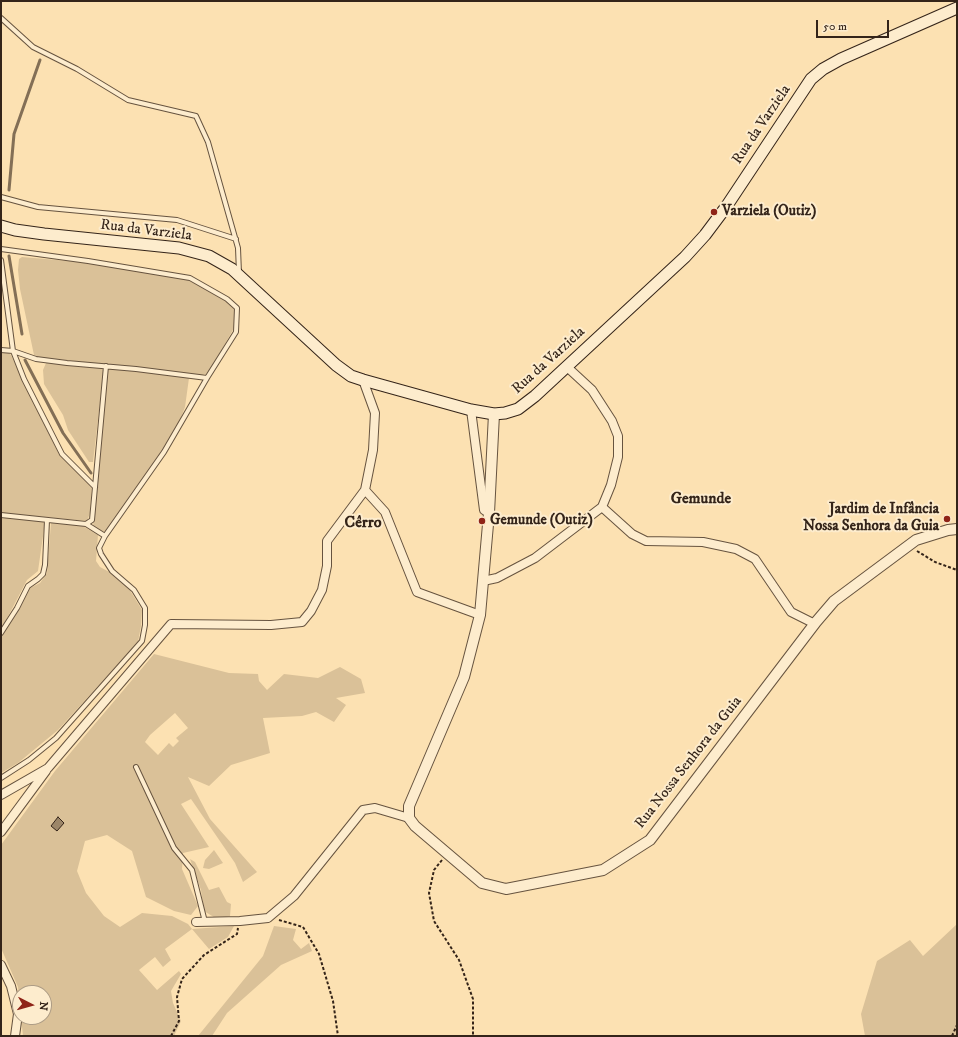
<!DOCTYPE html>
<html>
<head>
<meta charset="utf-8">
<style>
	body { margin:0 }
	#map { position:relative; width:958px; height:1037px; overflow:hidden; background:#fce1b2; font-family:"IM FELL DW Pica",serif }
	canvas { display:block }
	.frame { position:absolute; inset:0; border:2px solid #342419; pointer-events:none }
	.north { position:absolute; left:12px; top:985px; width:40px; height:40px; box-sizing:border-box; background:#fdeccd; border:1px solid #ad9c85; border-radius:50%; rotate:96deg; font-size:11px; font-weight:700; line-height:16px; text-align:center; color:#342419 }
	.north::after { content:''; display:block; margin:auto; width:14px; height:18px; background:#8f2418; clip-path:polygon(50% 0,100% 100%,50% 72%,0 100%) }
	.scale { position:absolute; left:816px; top:20px; width:73px; height:18px; box-sizing:border-box; border:2px solid #342419; border-top:0; padding-left:5px; font-size:12px; line-height:14px; white-space:nowrap; color:#342419; -webkit-text-stroke:3px #fdeccd; paint-order:stroke }
</style>
</head>
<body>
<div id="map">
<canvas width="958" height="1037"></canvas>
<div class="frame"></div>
<div class="north">N</div>
<div class="scale">50 m</div>
</div>
<script>
const ctx = document.querySelector('canvas').getContext('2d');
ctx.lineJoin = 'round';
function fill(path, color) { ctx.fillStyle = color; ctx.fill(path, 'evenodd'); }
const toPath = rows => new Path2D(rows.map(r => 'M' + r).join(''));
function strokePath(path, color, width, dash) { ctx.strokeStyle = color; ctx.lineWidth = width; ctx.lineCap = dash ? 'butt' : 'round'; ctx.setLineDash(dash || []); ctx.stroke(path); }
function write(font, color, halo, rows, align = 'center') {
  ctx.font = font + ' "IM FELL DW Pica",serif'; ctx.lineWidth = 4; ctx.setLineDash([]); ctx.textBaseline = 'middle'; ctx.strokeStyle = halo; ctx.fillStyle = color; for (const [text, x, y, turn = 0] of rows) {
    ctx.save(); ctx.translate(x, y); ctx.rotate((+turn || 0) * Math.PI / 180); ctx.textAlign = isNaN(turn) ? turn : align; if (halo) ctx.strokeText(text, 0, 0); ctx.fillText(text, 0, 0); ctx.restore();
  }
}
fill(toPath([
	[22,257,93,263,187,279,223,299,234,309,234,328,212,367,206,374,201,375,38,357,34,355,20,289,18,270,19,259],
	[1,352,9,353,11,355,59,454,92,486,90,513,87,521,1,513],
	[46,363,104,368,93,462,89,462,68,430,63,415,44,384,43,370],
	[108,368,144,371,189,378,185,407,179,423,160,455,105,532,93,527],
	[1,517,45,522,38,571,27,580,1,630],
	[51,523,81,525,98,535,96,561,100,567,113,574,128,587,142,610,141,626,138,642,58,730,18,763,1,773,1,637,28,589,40,583,47,573],
	[154,654,229,673,258,674,259,681,267,690,284,674,318,678,340,667,361,679,365,693,336,698,346,705,334,722,316,712,302,716,263,718,270,753,231,765,209,786,188,777,210,819,257,872,243,882,235,863,191,799,181,804,209,847,183,853,182,869,198,906,191,915,174,911,146,897,132,851,107,835,85,841,77,871,86,893,104,916,120,927,142,913,172,916,188,924,192,929,234,926,228,937,209,949,192,929,165,949,171,960,163,967,155,957,139,970,157,990,179,971,181,974,171,991,173,1003,181,1021,174,1036,23,1036,21,1017,44,1017,44,993,20,993,20,1005,18,987,1,948,1,845,55,771],
	[175,713,188,728,176,738,179,741,173,747,169,743,158,755,145,742,150,735],
	[214,850,223,863,209,869,203,868,205,860],
	[190,859,195,862,209,890,219,887,227,902,231,904,230,916,217,919,204,911,201,890],
	[957,924,957,1036,865,1036,861,1014,877,961,910,940,923,956],
	[274,926,296,929,293,940,301,949,309,943,312,951,281,965,227,1013,212,1036,198,1036,263,956]
]), '#dac198');
strokePath(toPath([
	[9,190,14,134,40,60],
	[9,256,22,334],
	[25,360,63,433,91,473]
]), '#836f56', 3);
const building = toPath([
	[58,817,64,823,57,831,51,826,58,817]
]);
fill(building, '#9c8669');
strokePath(building, '#342419', 1);
const service = toPath([
	[1,18,33,47,77,69,128,100,196,116,208,142,238,248,239,273],
	[1,197,38,207,177,220,236,239],
	[1,249,88,261,190,278,227,299,237,308,236,332,207,378,164,452,105,536,99,548,101,554,112,571,134,590,145,608,145,625,142,641,56,738,29,760,1,778],
	[1,260,13,351,24,379,62,454,95,487],
	[1,350,13,351,36,359,67,363,136,369,207,378],
	[1,515,86,524,92,520,106,366],
	[86,524,105,536],
	[1,633,17,608,28,586,38,579,43,574,45,565,47,520],
	[136,767,174,848,192,870,205,922]
]);
const minor = toPath([
	[471,410,484,510,489,513],
	[365,490,385,512,417,592,480,615],
	[602,507,632,534,646,541,703,542,736,549,755,559,791,612,815,624],
	[483,581,497,578,535,558,602,507,611,485,618,457,618,436,612,421,592,390,566,366],
	[1,795,48,768,171,624,271,625,302,622,311,611,322,590,327,566,327,541,365,490,373,450,375,413,363,380],
	[1,832,46,771],
	[196,922,240,921,268,918,294,896,363,810,375,808,409,818],
	[1,965,11,986,18,1014,15,1036]
]);
const tertiary = toPath([
	[494,414,489,513,480,615,464,677,409,806,409,818,415,826,482,883,506,889,603,870,650,840,816,622,834,601,916,540,948,530,957,529]
]);
const secondary = toPath([
	[1,226,15,230,44,234,179,248,209,256,232,269,336,365,351,376,363,380,471,410,494,414,505,413,518,409,535,396,685,257,705,235,726,207,811,79,823,69,841,59,957,8]
]);
strokePath(service, '#66533f', 6);
strokePath(minor, '#66533f', 10);
strokePath(tertiary, '#66533f', 12);
strokePath(secondary, '#342419', 13);
strokePath(toPath([
	[917,551,935,562,957,570],
	[442,860,434,870,429,893,434,921,459,960,473,999,473,1036],
	[279,920,303,927,319,954,333,1001,338,1036],
	[171,1036,179,1021,177,997,182,979,204,955,237,934,238,928],
	[952,1036,957,1025]
]), '#342419', 2, [3, 2]);
strokePath(service, '#fdeccd', 4);
strokePath(minor, '#fdeccd', 8);
strokePath(tertiary, '#fdeccd', 10);
strokePath(secondary, '#fdeccd', 11);
for (const [x, y, r, color] of [
	[714,212,4,"#8f2418"],
	[947,519,4,"#8f2418"],
	[482,521,4,"#8f2418"]
]) { const dot = new Path2D(); dot.arc(x, y, r, 0, 2 * Math.PI); ctx.fillStyle = color; ctx.fill(dot); strokePath(dot, '#fdeccd', 1.5); }
write('15px', '#342419', '#fdeccd', [
	["Rua da Varziela",762,125,-56],
	["Rua da Varziela",146,231,7],
	["Rua da Varziela",549,361,-42],
	["Rua Nossa Senhora da Guia",689,763,-52]
]);
write('bold 15px', '#342419', '#fdeccd', [
	["Varziela (Outiz)",722,212],
	["Jardim de Infância",939,510,"right"],
	["Nossa Senhora da Guia",939,527,"right"],
	["Gemunde (Outiz)",490,521]
], 'left');
write('bold 16px', '#342419', '#fdeccd', [
	["Gemunde",701,500],
	["Cêrro",363,524]
]);
</script>
</body>
</html>
